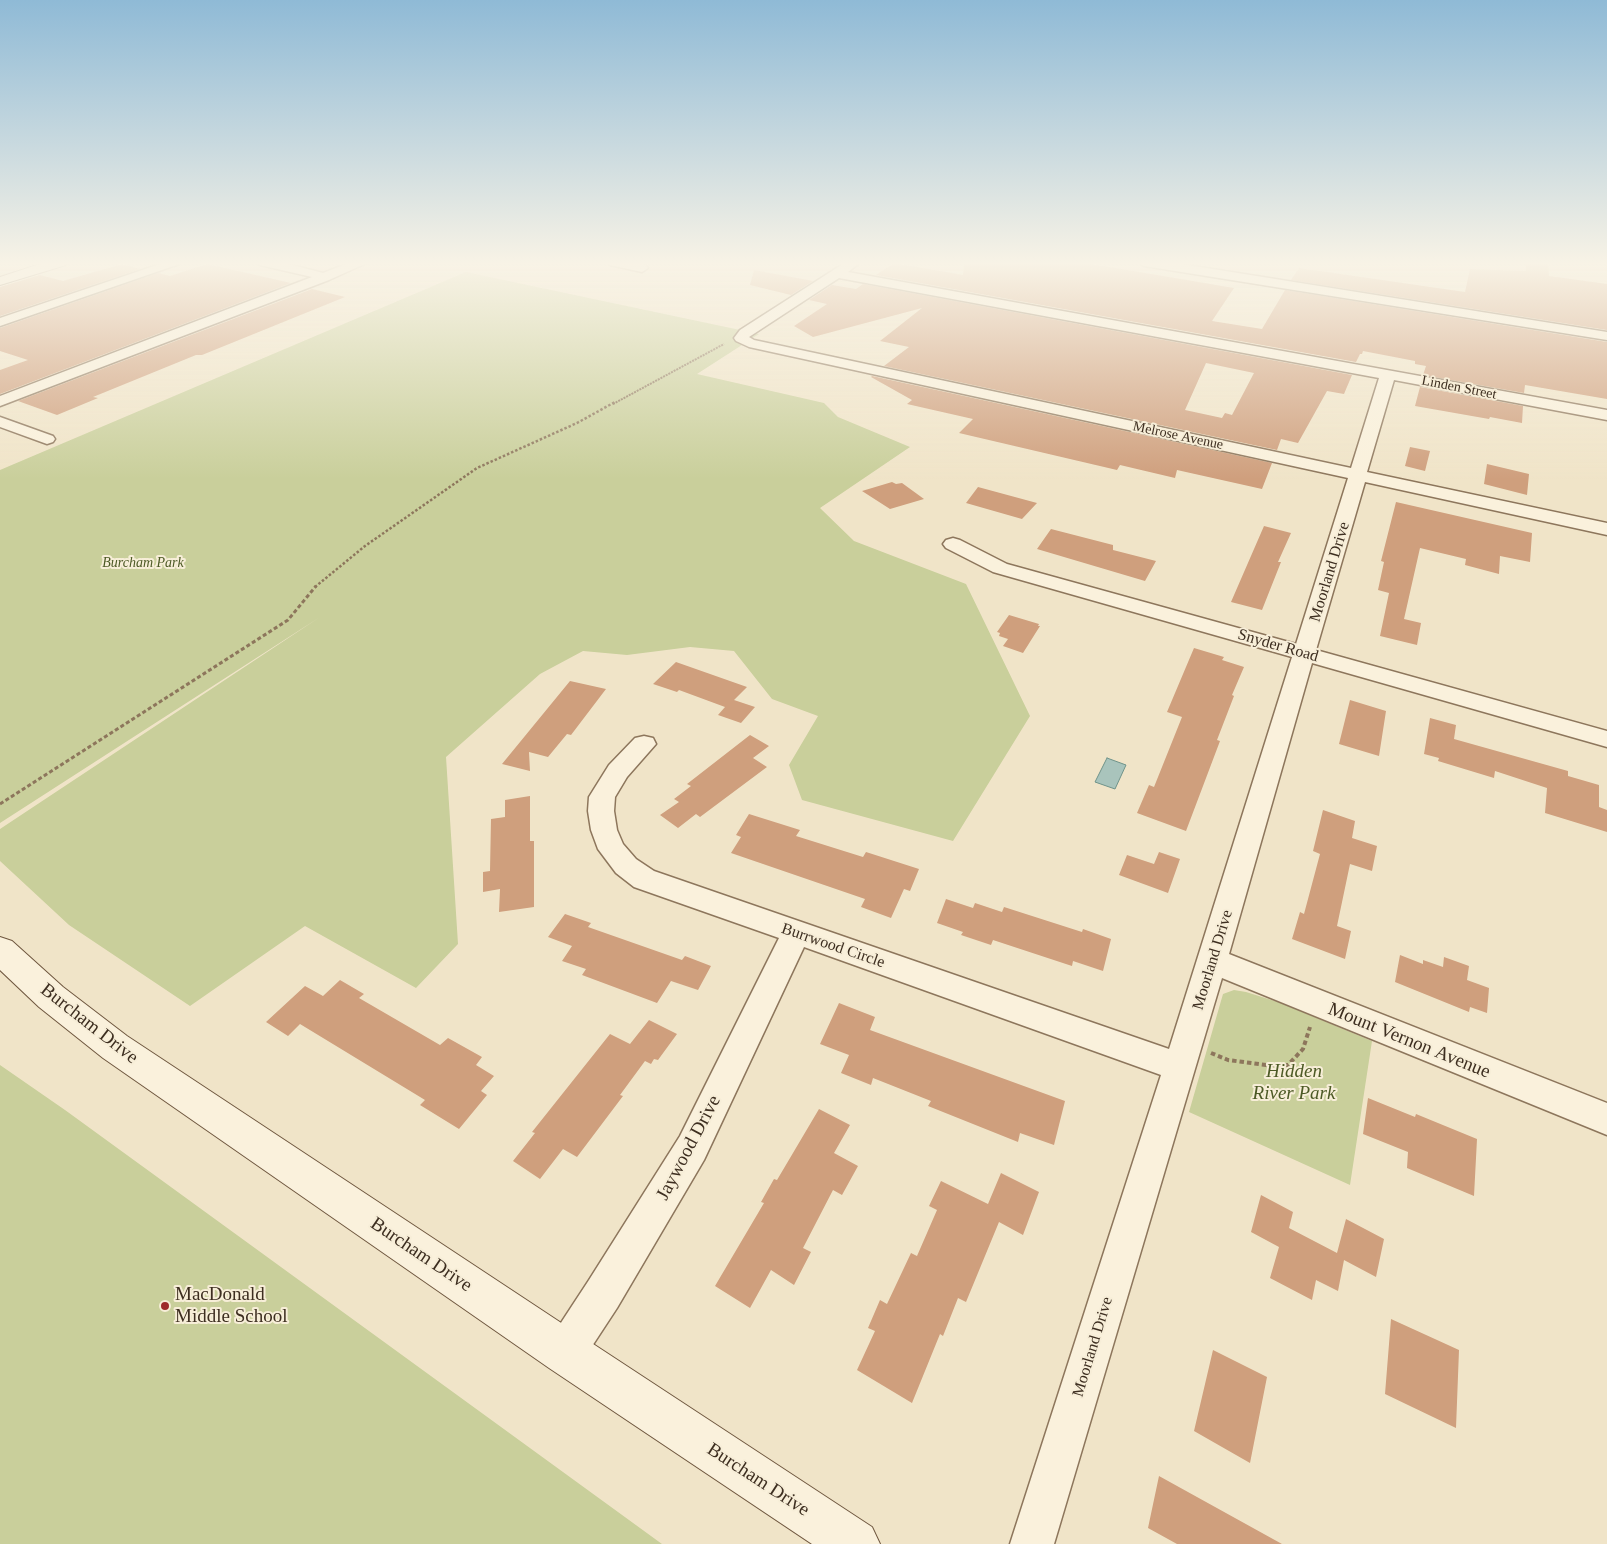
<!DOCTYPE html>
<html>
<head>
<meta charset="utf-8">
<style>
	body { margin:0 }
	canvas { display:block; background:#f0e4c8 }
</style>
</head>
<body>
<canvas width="1607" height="1544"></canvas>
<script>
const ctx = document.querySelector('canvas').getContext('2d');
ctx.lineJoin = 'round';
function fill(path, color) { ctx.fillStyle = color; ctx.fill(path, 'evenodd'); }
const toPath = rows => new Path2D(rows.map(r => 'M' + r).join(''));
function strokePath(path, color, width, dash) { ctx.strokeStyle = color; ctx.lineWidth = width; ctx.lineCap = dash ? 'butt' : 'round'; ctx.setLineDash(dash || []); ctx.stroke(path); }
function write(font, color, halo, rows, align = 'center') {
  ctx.font = font + ' Georgia,serif'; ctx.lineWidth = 4; ctx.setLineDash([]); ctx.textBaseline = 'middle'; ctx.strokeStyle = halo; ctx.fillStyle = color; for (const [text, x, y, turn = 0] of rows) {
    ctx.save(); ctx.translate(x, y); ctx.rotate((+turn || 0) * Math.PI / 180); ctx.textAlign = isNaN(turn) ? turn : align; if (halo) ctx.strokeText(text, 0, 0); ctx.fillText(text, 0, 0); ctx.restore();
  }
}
fill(toPath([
	[466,272,759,334,697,374,824,403,838,417,910,447,820,508,854,541,966,584,1030,716,953,841,802,800,789,765,818,716,772,699,734,651,690,647,627,655,583,651,540,674,446,757,458,944,416,988,305,926,190,1006,69,925,0,861,0,829,320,617,0,823,0,470],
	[1234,990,1246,992,1278,1002,1372,1041,1350,1185,1189,1112,1223,994],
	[0,1065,65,1110,662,1544,0,1544]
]), '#c9cf9b');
const water = toPath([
	[1107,758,1126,765,1115,789,1095,782,1107,758]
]);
fill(water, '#a9c4bc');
strokePath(water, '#6f938a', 1);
fill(toPath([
	[964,262,1080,262,1234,288,1212,321,1262,329,1285,290,1607,342,1607,399,1525,385,1524,393,1423,375,1426,366,1415,364,1415,361,1363,351,1362,354,1360,354,1356,362,876,275,894,263,963,275],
	[1526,262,1548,262,1549,276,1607,284,1607,330,1291,280,1299,268,1465,292,1470,269,1526,271],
	[122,264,140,269,0,316,0,287,40,275,63,281],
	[207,264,291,283,0,394,0,370,28,360,0,351,0,328,158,273,170,276],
	[754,270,813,281,791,295,750,285],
	[863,284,1352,375,1344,394,1327,391,1298,443,1281,439,1277,450,884,366,909,347,880,341,922,308,813,337,794,326,827,304,809,300,832,285,856,289],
	[1206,363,1254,373,1232,415,1225,413,1222,418,1185,410],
	[312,289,345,297,202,355,196,355,93,397,98,398,57,415,18,401],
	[872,376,1272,463,1262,489,1177,470,1175,478,1120,465,1117,470,959,433,973,419,907,404,912,400,871,377],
	[1420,387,1523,406,1522,423,1490,417,1489,419,1415,406],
	[1410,447,1430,451,1425,471,1405,466],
	[1487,464,1529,474,1527,495,1484,484],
	[892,482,896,484,902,483,924,499,890,509,862,491],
	[978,487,1037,503,1022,519,966,503],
	[1396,502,1532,533,1530,562,1500,556,1499,574,1465,565,1466,559,1420,548,1404,619,1421,623,1417,645,1380,636,1389,593,1378,590,1384,562,1381,561],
	[1264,526,1291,533,1278,562,1281,562,1262,610,1231,602],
	[1051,529,1113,545,1113,550,1156,561,1145,581,1037,549],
	[1009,615,1039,624,1038,626,1040,626,1023,653,1003,646,1008,639,999,636,1000,633,997,632],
	[1194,648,1224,657,1222,660,1244,667,1232,695,1234,696,1217,740,1220,741,1186,831,1137,813,1149,785,1154,787,1182,717,1167,712],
	[676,662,747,687,734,700,755,707,741,723,718,715,725,707,679,690,677,692,653,684],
	[570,681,606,689,571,735,567,734,548,757,529,752,530,771,502,764],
	[1350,700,1386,711,1379,756,1339,744],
	[1430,718,1456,725,1454,739,1568,771,1568,776,1599,785,1599,807,1607,810,1607,832,1545,813,1547,788,1495,771,1494,778,1438,761,1439,758,1424,754],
	[750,735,769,746,753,758,767,767,700,817,696,814,678,828,660,815,679,802,674,799,691,786,687,784],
	[530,796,530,841,534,841,534,907,499,912,500,889,483,892,483,872,490,871,491,819,505,817,505,800],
	[1323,810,1355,821,1352,838,1377,846,1372,871,1350,864,1337,926,1351,931,1345,959,1292,939,1300,912,1304,914,1320,854,1313,851],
	[749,814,800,830,796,836,863,857,866,852,919,869,910,891,904,889,891,918,861,907,865,899,731,853,741,837,736,835],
	[1159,852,1180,859,1168,893,1119,875,1127,855,1154,864],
	[946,899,973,908,975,903,1002,912,1004,907,1082,932,1083,929,1111,939,1103,971,1073,961,1072,966,993,940,991,945,961,935,963,932,937,923],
	[565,914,591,923,588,927,682,960,685,956,711,966,698,990,671,981,657,1003,582,975,586,969,562,961,572,946,548,937],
	[1400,955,1423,964,1423,960,1443,967,1444,957,1469,966,1467,980,1489,988,1487,1013,1470,1007,1469,1012,1395,982],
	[340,980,364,994,359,998,440,1045,448,1038,482,1057,476,1065,494,1076,481,1091,487,1095,459,1129,420,1105,425,1100,300,1024,288,1036,266,1022,305,986,323,996],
	[839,1003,875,1017,870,1030,1065,1101,1054,1145,1020,1133,1018,1142,928,1106,931,1101,873,1078,871,1085,841,1073,849,1055,820,1044],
	[649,1020,677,1034,658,1060,654,1059,651,1064,645,1061,620,1095,623,1096,577,1157,563,1149,540,1179,513,1161,535,1133,532,1132,610,1034,630,1044],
	[1368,1098,1415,1117,1416,1114,1477,1139,1474,1196,1407,1168,1408,1152,1363,1134],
	[819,1109,850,1125,834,1153,858,1166,842,1195,833,1190,803,1248,811,1252,794,1285,771,1270,750,1308,715,1286,764,1203,761,1202,774,1179,777,1180],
	[1001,1173,1039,1192,1023,1235,999,1222,966,1302,958,1298,943,1336,940,1334,912,1403,857,1370,875,1331,868,1328,880,1300,887,1304,911,1253,917,1256,937,1210,929,1206,941,1181,988,1204],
	[1261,1195,1293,1212,1289,1228,1337,1253,1346,1219,1384,1239,1376,1277,1344,1260,1338,1291,1316,1280,1312,1300,1270,1278,1279,1247,1251,1232],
	[1391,1319,1459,1350,1456,1428,1385,1394],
	[1213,1350,1267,1377,1250,1463,1194,1431],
	[1159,1476,1282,1544,1177,1544,1148,1528]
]), '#cf9f7d');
const street = toPath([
	[166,262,185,262,0,326,0,318,166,262],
	[258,262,281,262,323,273,351,262,369,262,329,280,0,406,0,396,312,277,260,265,258,262],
	[608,262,633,262,646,265,648,268,642,272,610,265,608,262],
	[846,262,861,262,848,272,1607,410,1607,420,1394,380,1367,472,1607,523,1607,535,1365,482,1316,650,1607,731,1607,747,1312,663,1229,954,1607,1103,1607,1135,1222,978,1054,1544,1010,1544,1161,1075,804,947,704,1160,617,1308,579,1366,565,1372,551,1366,545,1352,551,1338,589,1280,680,1136,779,938,634,887,616,873,598,849,591,830,588,811,589,797,609,765,635,738,644,736,653,738,656,744,627,777,615,797,614,811,617,830,623,844,636,859,654,871,1169,1049,1292,657,993,572,946,548,943,544,946,540,953,538,960,540,1007,564,1296,644,1348,478,749,347,736,341,734,338,740,330,846,262],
	[839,278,1379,378,1351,468,754,340,749,337,839,278],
	[1138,262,1169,262,1607,332,1607,340,1144,266,1138,262],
	[0,417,53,436,55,439,53,442,47,444,0,427,0,417]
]);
const secondary = toPath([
	[46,262,67,262,66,265,0,285,0,277,46,262],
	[0,937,12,941,63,987,127,1036,581,1336,872,1527,880,1544,812,1544,549,1368,103,1058,39,1007,0,970,0,937]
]);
strokePath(street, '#8d765c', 3);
strokePath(secondary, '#6f573f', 2);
strokePath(toPath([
	[613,404,724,344]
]), '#8d765c', 2, [2, 1]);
strokePath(toPath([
	[315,587,365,546,477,468,577,423,615,402]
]), '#8d765c', 2.5, [2.5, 2]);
strokePath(toPath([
	[0,804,288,620,316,586]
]), '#8d765c', 3, [4, 2.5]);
strokePath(toPath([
	[1211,1053,1228,1060,1266,1065,1288,1065,1303,1049,1310,1027]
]), '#8d765c', 4, [4.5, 3]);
fill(street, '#faf1dc');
fill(secondary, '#faf1dc');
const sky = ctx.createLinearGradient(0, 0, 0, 479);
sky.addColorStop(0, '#8fbad6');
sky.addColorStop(0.55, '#f8f3e6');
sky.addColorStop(1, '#f8f3e600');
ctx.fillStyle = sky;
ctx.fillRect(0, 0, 1607, 479);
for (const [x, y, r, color] of [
	[165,1306,5,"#9e2a2b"]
]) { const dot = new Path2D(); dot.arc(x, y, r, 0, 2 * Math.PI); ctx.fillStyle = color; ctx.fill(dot); strokePath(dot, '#f7eed8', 2); }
write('14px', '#3d2e20', '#f7eed8', [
	["Linden Street",1459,388,11],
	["Melrose Avenue",1178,436,12]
]);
write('italic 14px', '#4d5a26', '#f7eed8', [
	["Burcham Park",143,563]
]);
write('16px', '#3d2e20', '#f7eed8', [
	["Moorland Drive",1330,572,-73],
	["Snyder Road",1278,646,16],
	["Burrwood Circle",833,946,19],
	["Moorland Drive",1213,960,-73],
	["Moorland Drive",1093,1347,-73]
]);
write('19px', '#3d2e20', '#f7eed8', [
	["Burcham Drive",89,1024,38],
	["Mount Vernon Avenue",1409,1041,22],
	["Jaywood Drive",689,1148,-62],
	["Burcham Drive",421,1255,34],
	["Burcham Drive",758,1480,33]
]);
write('italic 19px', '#4d5a26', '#f7eed8', [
	["Hidden",1294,1072],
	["River Park",1294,1094]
]);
write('19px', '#3d2e20', '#f7eed8', [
	["MacDonald",175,1295],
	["Middle School",175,1317]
], 'left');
</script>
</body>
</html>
